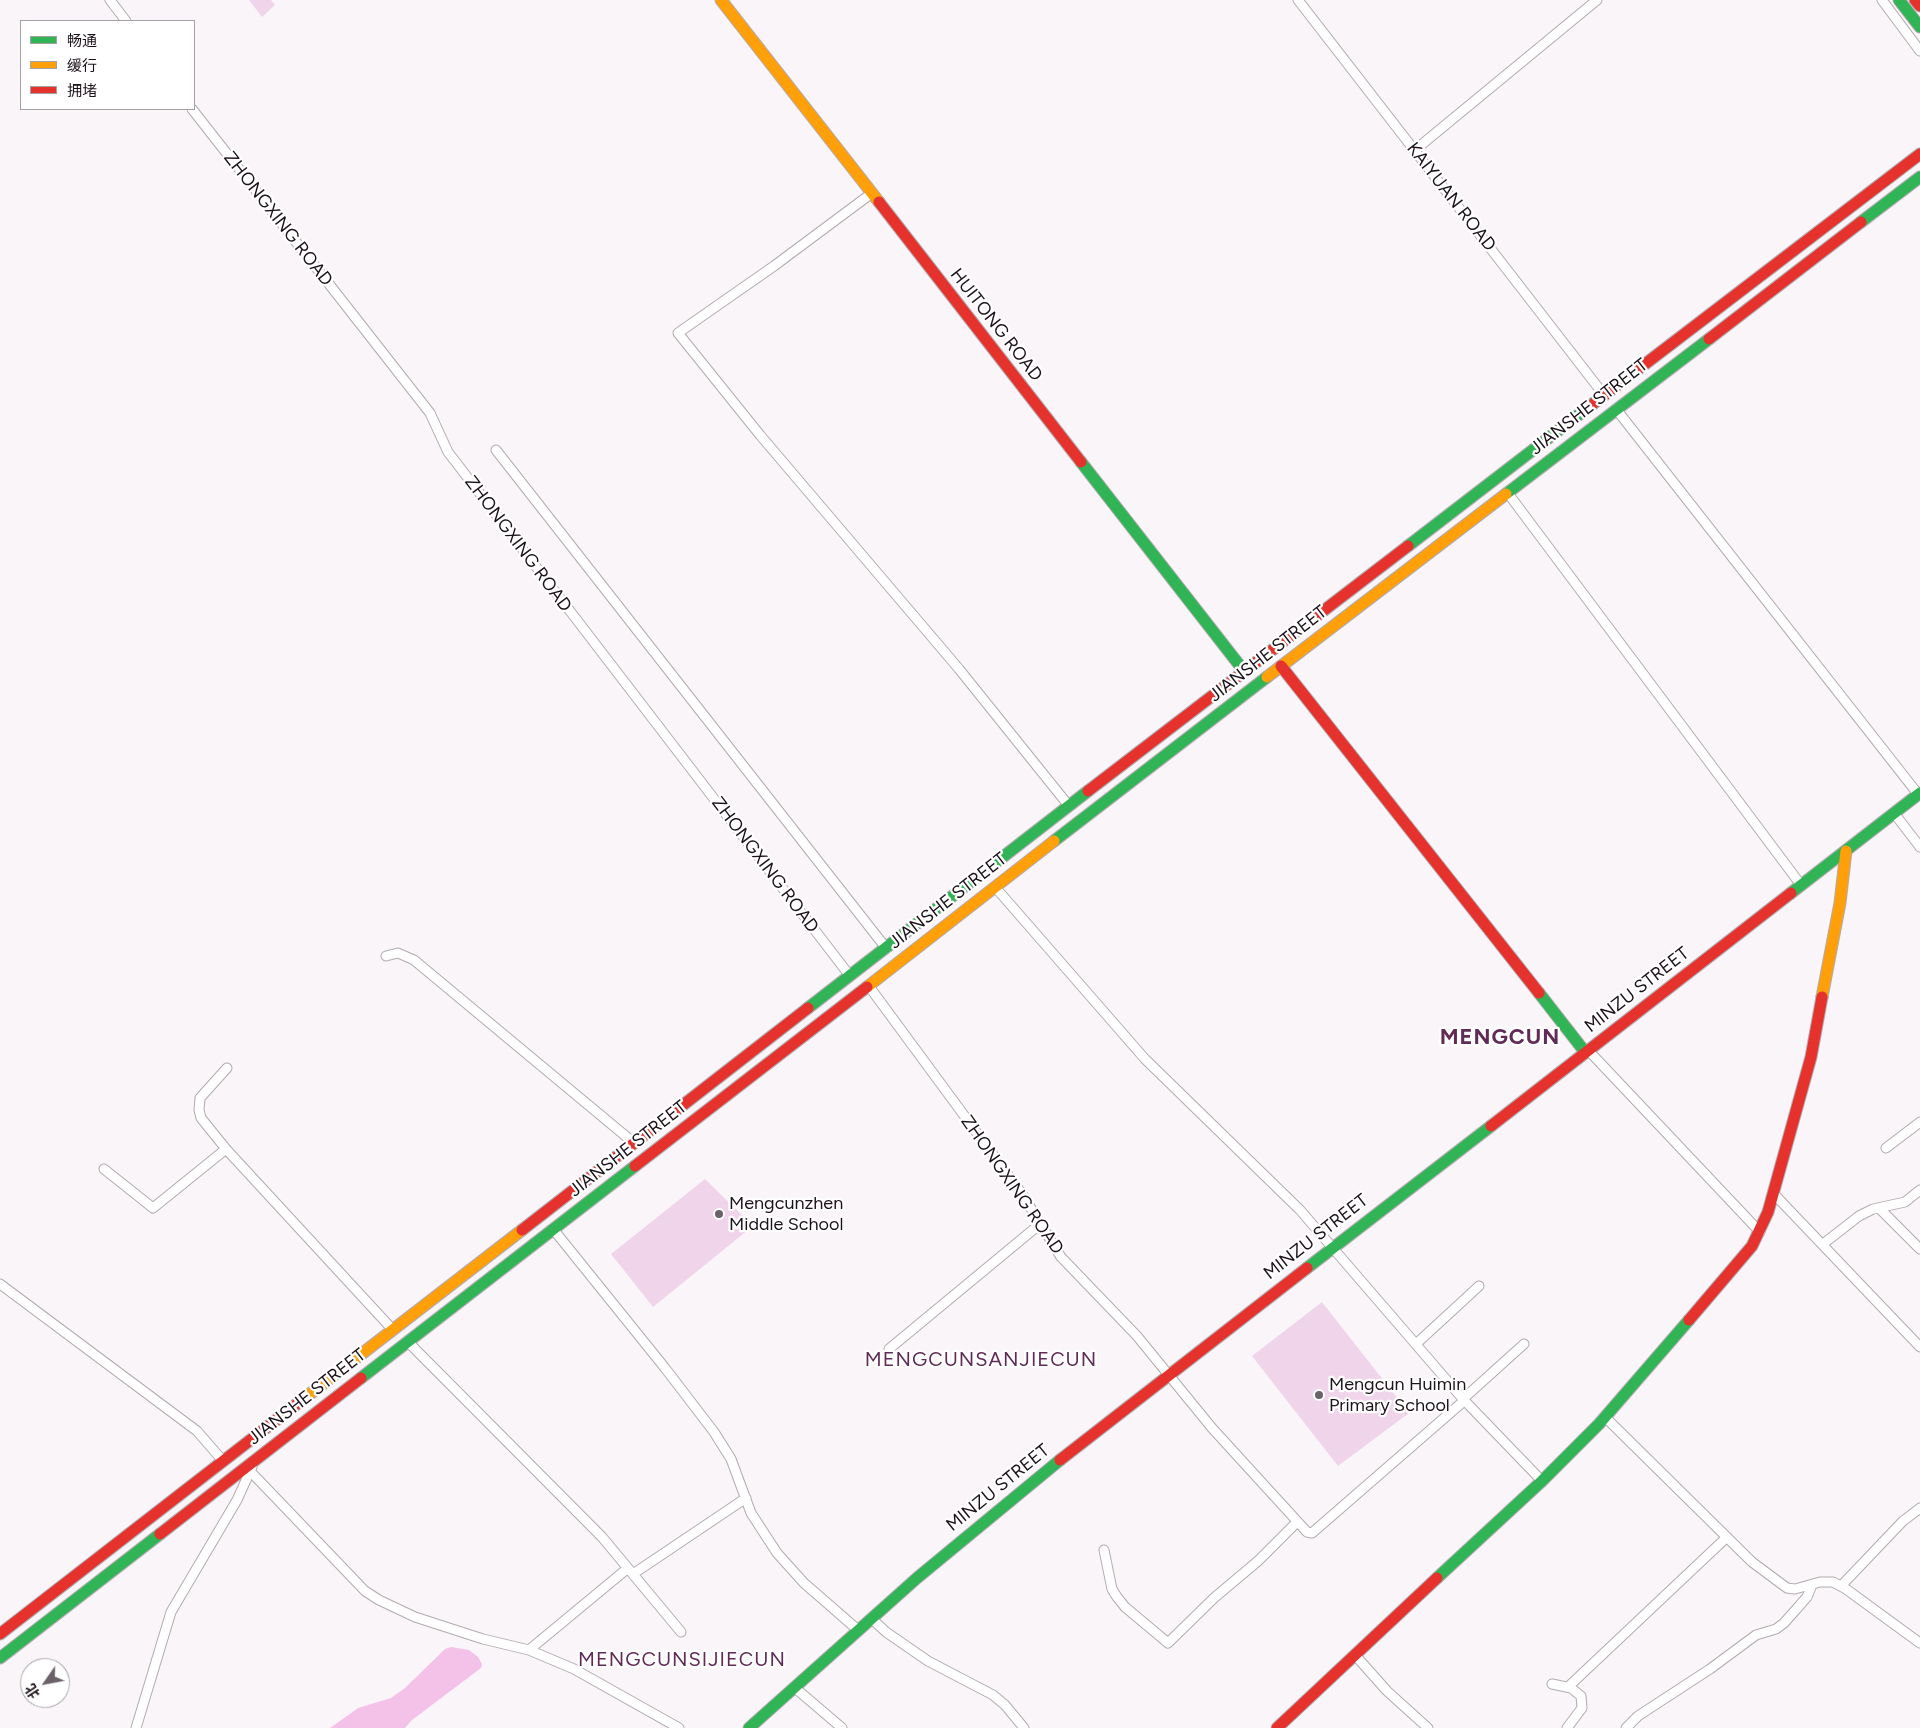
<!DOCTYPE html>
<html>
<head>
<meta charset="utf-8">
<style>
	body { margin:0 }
	#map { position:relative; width:1920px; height:1728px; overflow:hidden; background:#faf5f9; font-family:Figtree,"Noto Sans SC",sans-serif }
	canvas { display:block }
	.legend { position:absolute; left:20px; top:20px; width:175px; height:90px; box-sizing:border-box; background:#fff; border:1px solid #a4a1a3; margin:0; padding:6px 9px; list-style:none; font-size:15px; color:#1c131a }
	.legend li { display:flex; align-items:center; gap:10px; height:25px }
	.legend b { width:25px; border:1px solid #a4a1a3 }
	.north { position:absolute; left:20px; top:1658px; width:50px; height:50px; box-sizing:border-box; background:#fff; border:1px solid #a4a1a3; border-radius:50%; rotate:237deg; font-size:14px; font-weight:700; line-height:20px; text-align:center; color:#1c131a }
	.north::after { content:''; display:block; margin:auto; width:18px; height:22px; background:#6a6268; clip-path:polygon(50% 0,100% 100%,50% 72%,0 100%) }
</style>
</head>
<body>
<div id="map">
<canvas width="1920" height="1728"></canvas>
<ul class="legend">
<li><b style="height:6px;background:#30b455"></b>畅通</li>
<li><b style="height:6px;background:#ff9f0a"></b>缓行</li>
<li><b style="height:6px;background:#e5322d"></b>拥堵</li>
</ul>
<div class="north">北</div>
</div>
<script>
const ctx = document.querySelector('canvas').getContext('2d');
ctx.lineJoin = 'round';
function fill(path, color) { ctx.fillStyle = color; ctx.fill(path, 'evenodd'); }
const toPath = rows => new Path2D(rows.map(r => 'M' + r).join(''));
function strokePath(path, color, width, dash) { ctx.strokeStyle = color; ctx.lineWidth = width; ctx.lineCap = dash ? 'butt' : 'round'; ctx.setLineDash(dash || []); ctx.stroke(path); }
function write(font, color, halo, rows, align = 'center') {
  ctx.font = font + ' Figtree,sans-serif'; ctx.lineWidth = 4.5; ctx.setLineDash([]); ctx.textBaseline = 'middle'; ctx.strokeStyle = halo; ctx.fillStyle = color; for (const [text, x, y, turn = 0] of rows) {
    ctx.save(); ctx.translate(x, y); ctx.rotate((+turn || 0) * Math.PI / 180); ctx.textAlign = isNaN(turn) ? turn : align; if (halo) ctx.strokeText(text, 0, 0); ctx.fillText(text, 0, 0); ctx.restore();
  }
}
fill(toPath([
	[249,0,271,0,275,5,262,17],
	[705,1179,753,1226,653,1307,611,1254],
	[1322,1302,1409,1413,1338,1466,1252,1356]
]), '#f0d5ea');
fill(toPath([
	[451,1647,469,1650,478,1657,482,1664,481,1668,412,1720,405,1728,330,1728,358,1708,391,1698,405,1688,445,1649]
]), '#f4c2e9');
const street = toPath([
	[110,0,126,21],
	[1298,0,1604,395],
	[1882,0,1920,51],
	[192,109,430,413,448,452,850,976],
	[1415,150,1597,0],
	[872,193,774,266,678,333,760,435,959,669,1069,806],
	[1616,409,1918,794],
	[496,450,886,948],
	[1507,492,1801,885],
	[1894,813,1920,847],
	[995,887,1145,1059,1300,1210,1463,1399,1542,1481],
	[386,956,398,953,414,960,634,1143],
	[868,985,1022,1194,1061,1257,1137,1336,1212,1428,1307,1532,1312,1533,1465,1400],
	[1588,1050,1760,1232],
	[1886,1148,1920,1122],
	[226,1149,201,1118,199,1110,200,1098,227,1068],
	[104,1169,153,1208,226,1149,393,1330],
	[1773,1193,1920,1347],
	[1879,1208,1920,1249],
	[553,1229,665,1368,714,1432,731,1459,751,1513,777,1553,804,1583,858,1630],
	[1823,1244,1859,1216,1873,1209,1905,1202,1920,1190],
	[0,1284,197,1431,223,1461],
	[408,1342,602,1537,681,1632],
	[1416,1344,1479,1286],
	[889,1349,1040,1224],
	[1463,1399,1524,1344],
	[1605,1417,1752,1562,1787,1588,1795,1589,1820,1582,1833,1582,1846,1589,1920,1643],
	[250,1471,365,1591,379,1600,415,1617,483,1639,529,1650,574,1669,679,1728],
	[1104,1550,1112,1589,1117,1597,1125,1607,1168,1643,1214,1598,1258,1561,1297,1522],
	[633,1574,746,1498],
	[1841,1586,1903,1521,1920,1508],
	[871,1618,886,1632,928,1661,993,1695,1005,1705,1024,1728],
	[529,1650,628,1568],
	[1355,1655,1387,1691,1428,1728],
	[1552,1684,1571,1688,1581,1696,1582,1708,1567,1728],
	[794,1687,842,1728],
	[1568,1687,1727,1537],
	[136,1728,171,1612,237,1500,252,1467],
	[1626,1728,1638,1716,1710,1669,1756,1635,1776,1629,1784,1623,1807,1597,1812,1585]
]);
const fast = toPath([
	[1899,0,1920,27],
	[1861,222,1920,177],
	[1081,462,1244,671],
	[1506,494,1709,339],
	[1408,546,1594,403],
	[1054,841,1267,677],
	[1791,893,1920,793],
	[1539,993,1585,1052],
	[808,1008,1088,791],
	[1307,1268,1491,1126],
	[361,1378,635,1166],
	[1437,1578,1542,1481,1599,1424,1689,1320],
	[0,1658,160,1534],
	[749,1728,917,1578,1060,1460]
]);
const slow = toPath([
	[721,0,879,202],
	[1267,677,1506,494],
	[867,987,1054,841],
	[1822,997,1840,903,1846,851],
	[302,1400,522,1230]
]);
const jam = toPath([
	[1915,0,1920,6],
	[879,202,1081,462],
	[1709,339,1861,222],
	[1594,403,1920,154],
	[1281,666,1539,993],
	[1088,791,1408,546],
	[1491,1126,1791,893],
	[635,1166,867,987],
	[522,1230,808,1008],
	[1689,1320,1752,1246,1768,1212,1811,1057,1822,997],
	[1060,1460,1307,1268],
	[160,1534,361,1378],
	[0,1634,302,1400],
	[1277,1728,1437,1578]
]);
strokePath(street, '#b2abb0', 11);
strokePath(fast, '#b2abb0', 13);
strokePath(slow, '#b2abb0', 13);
strokePath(jam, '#b2abb0', 13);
strokePath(street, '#fefefe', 9);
strokePath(fast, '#30b455', 11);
strokePath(slow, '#ff9f0a', 11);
strokePath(jam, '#e5322d', 11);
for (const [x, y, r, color] of [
	[719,1214,5,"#6a6268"],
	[1319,1395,5,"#6a6268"]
]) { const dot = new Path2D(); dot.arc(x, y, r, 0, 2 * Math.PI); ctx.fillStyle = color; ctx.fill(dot); strokePath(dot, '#fff', 2); }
write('18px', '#1c131a', '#fff', [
	["KAIYUAN ROAD",1451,197,52],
	["ZHONGXING ROAD",278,219,52],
	["HUITONG ROAD",996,325,52],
	["JIANSHE STREET",1589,407,-38],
	["ZHONGXING ROAD",518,544,53],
	["JIANSHE STREET",1268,654,-38],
	["ZHONGXING ROAD",765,865,53],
	["JIANSHE STREET",948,901,-38],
	["MINZU STREET",1637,990,-38],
	["JIANSHE STREET",628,1149,-38],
	["ZHONGXING ROAD",1012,1185,55],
	["MINZU STREET",1316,1237,-38],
	["JIANSHE STREET",307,1397,-38],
	["MINZU STREET",998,1488,-39]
]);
write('18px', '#1c131a', '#fff', [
	["Mengcunzhen",729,1204],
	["Middle School",729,1225],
	["Mengcun Huimin",1329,1385],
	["Primary School",1329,1406]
], 'left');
ctx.letterSpacing = '1px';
write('20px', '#612a57', '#fff', [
	["MENGCUNSANJIECUN",981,1360],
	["MENGCUNSIJIECUN",682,1660]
]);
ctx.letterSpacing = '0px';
ctx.letterSpacing = '1px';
write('bold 22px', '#612a57', '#fff', [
	["MENGCUN",1500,1038]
]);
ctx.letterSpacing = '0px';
</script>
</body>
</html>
